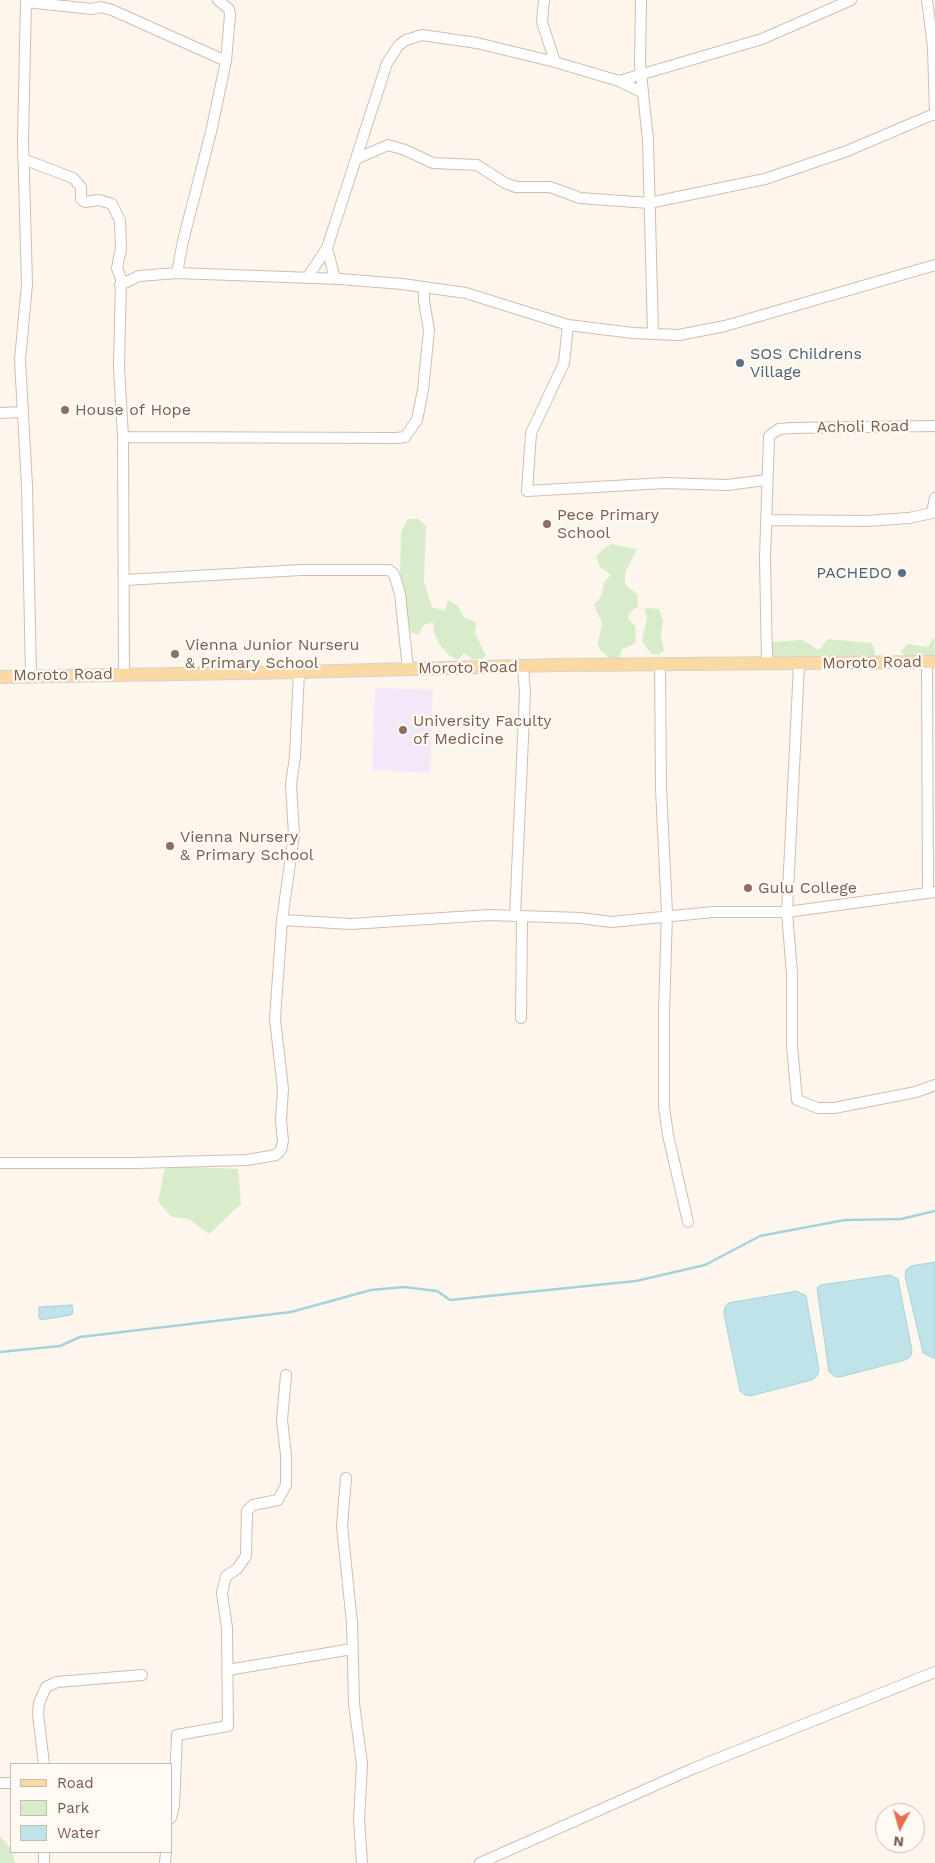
<!DOCTYPE html>
<html>
<head>
<meta charset="utf-8">
<style>
	body { margin:0 }
	#map { position:relative; width:935px; height:1863px; overflow:hidden; background:#fdf6ec; font-family:"Work Sans",sans-serif }
	canvas { display:block }
	.legend { position:absolute; left:10px; top:1763px; width:162px; height:90px; box-sizing:border-box; background:#fffaf3; border:1px solid #cabbb1; margin:0; padding:6px 9px; list-style:none; font-size:15px; color:#7a5c4d }
	.legend li { display:flex; align-items:center; gap:10px; height:25px }
	.legend b { width:25px; border:1px solid #cabbb1 }
	.north { position:absolute; left:875px; top:1803px; width:50px; height:50px; box-sizing:border-box; background:#fffaf3; border:1px solid #cabbb1; border-radius:50%; rotate:186deg; font-size:14px; font-weight:700; line-height:20px; text-align:center; color:#7a5c4d }
	.north::after { content:''; display:block; margin:auto; width:18px; height:22px; background:#e76f51; clip-path:polygon(50% 0,100% 100%,50% 72%,0 100%) }
</style>
</head>
<body>
<div id="map">
<canvas width="935" height="1863"></canvas>
<ul class="legend">
<li><b style="height:6px;background:#fbd9a5"></b>Road</li>
<li><b style="height:14px;background:#d8ecc9"></b>Park</li>
<li><b style="height:14px;background:#bfe3e8"></b>Water</li>
</ul>
<div class="north">N</div>
</div>
<script>
const ctx = document.querySelector('canvas').getContext('2d');
ctx.lineJoin = 'round';
function fill(path, color) { ctx.fillStyle = color; ctx.fill(path, 'evenodd'); }
const toPath = rows => new Path2D(rows.map(r => 'M' + r).join(''));
function strokePath(path, color, width, dash) { ctx.strokeStyle = color; ctx.lineWidth = width; ctx.lineCap = dash ? 'butt' : 'round'; ctx.setLineDash(dash || []); ctx.stroke(path); }
function write(font, color, halo, rows, align = 'center') {
  ctx.font = font + ' "Work Sans",sans-serif'; ctx.lineWidth = 4.5; ctx.setLineDash([]); ctx.textBaseline = 'middle'; ctx.strokeStyle = halo; ctx.fillStyle = color; for (const [text, x, y, turn = 0] of rows) {
    ctx.save(); ctx.translate(x, y); ctx.rotate((+turn || 0) * Math.PI / 180); ctx.textAlign = isNaN(turn) ? turn : align; if (halo) ctx.strokeText(text, 0, 0); ctx.fillText(text, 0, 0); ctx.restore();
  }
}
fill(toPath([
	[375,688,433,690,430,773,372,770]
]), '#f3e8fa');
fill(toPath([
	[408,519,418,519,426,526,424,581,432,607,445,611,448,600,457,605,464,617,476,622,475,633,486,656,481,659,472,659,464,653,458,660,450,656,439,644,434,633,433,622,424,625,418,635,411,632,404,608,400,579,401,532],
	[611,544,637,549,625,573,625,584,638,595,638,606,629,613,628,619,635,626,636,643,622,649,619,658,609,658,600,650,598,643,602,623,594,605,602,595,604,582,611,575,600,567,596,557,601,551],
	[647,608,659,609,663,621,661,636,664,650,659,655,651,654,642,641,647,618,644,609],
	[934,637,935,659,907,658,901,652,907,644,928,647],
	[828,639,872,643,875,652,873,662,770,661,772,642,802,640,819,650],
	[165,1166,238,1169,241,1204,209,1234,189,1219,172,1217,158,1202],
	[0,1836,11,1849,15,1863,0,1863]
]), '#d8ecc9');
const water = toPath([
	[935,1262,935,1358,933,1358,923,1353,905,1276,906,1270,911,1266,935,1262],
	[890,1275,898,1279,912,1351,910,1357,905,1360,840,1377,834,1376,829,1372,817,1288,820,1285,890,1275],
	[797,1291,806,1296,819,1370,817,1376,812,1380,750,1396,745,1395,740,1391,724,1314,725,1307,728,1303,797,1291],
	[72,1305,73,1313,71,1315,41,1320,39,1318,39,1307,72,1305]
]);
fill(water, '#bfe3e8');
strokePath(water, '#a5d3da', 1);
strokePath(toPath([
	[0,1352,60,1346,80,1337,291,1312,371,1290,404,1287,437,1291,450,1300,636,1281,705,1265,760,1236,845,1220,901,1219,935,1211]
]), '#a5d3da', 2.5);
const minor = toPath([
	[26,0,23,141,27,284,20,360,27,486,31,675],
	[218,0,229,9,230,15,226,61],
	[544,0,542,22,555,62],
	[641,0,640,64,648,140,653,334],
	[927,0,933,47,935,115],
	[26,2,92,9,101,7,112,10,226,61,211,132,183,241,177,273],
	[619,81,762,39,851,0],
	[23,159,73,178,81,187,81,199,85,202,99,200,112,204,120,221,121,248,117,268,121,279,119,367,123,437],
	[356,159,388,145,405,150,433,163,477,165,505,183,516,187,550,187,580,198,649,203,765,179,847,151,934,114],
	[327,248,335,279],
	[307,278,327,248,387,63,399,45,406,40,422,35,477,43,555,62,619,81,643,93],
	[120,285,139,276,177,273,340,279,402,284,466,293,568,325,633,333,679,335,725,326,935,265],
	[568,325,564,363,531,433,527,491,665,483,727,485,766,480],
	[0,413,21,412],
	[767,520,866,521,909,518,932,513,935,498],
	[125,580,301,570,389,570,394,574,400,594,408,669],
	[927,661,928,893],
	[767,663,765,558,769,436,779,429,792,428,935,426],
	[660,664,661,788,667,913,664,1012,664,1107,668,1135,688,1222],
	[799,665,787,912,792,974,792,1046,797,1100,818,1108,834,1108,916,1092,935,1085],
	[124,673,123,437,396,438,405,437,417,420,423,390,429,330,424,301,424,287],
	[515,916,525,693,523,667],
	[282,920,351,924,489,915,581,918,611,922,713,912,787,912,935,892],
	[521,1018,522,916],
	[0,1163,137,1163,247,1160,276,1155,281,1150,283,1141,281,1120,283,1089,275,1019,282,920,294,835,291,784,295,757,299,672],
	[346,1478,342,1526,352,1623,354,1704,362,1764,359,1819,362,1863],
	[228,1670,352,1649],
	[44,1764,38,1714,39,1703,46,1687,57,1682,142,1675],
	[0,1783,11,1783],
	[171,1818,174,1805,177,1735,228,1726,227,1628,222,1593,226,1576,237,1569,246,1556,247,1511,253,1505,278,1500,286,1485,286,1455,282,1420,286,1375],
	[44,1863,44,1852],
	[165,1863,166,1852],
	[480,1863,692,1769,935,1672]
]);
const major = toPath([
	[0,677,299,672,558,665,935,662]
]);
strokePath(minor, '#d1beb0', 12);
strokePath(major, '#dad1cd', 14);
strokePath(minor, '#fff', 10);
strokePath(major, '#fbd9a5', 12);
for (const [x, y, r, color] of [
	[740,363,5,"#5c6f8a"],
	[65,410,5,"#8d6e63"],
	[547,524,5,"#8d6e63"],
	[902,573,5,"#5c6f8a"],
	[175,654,5,"#8d6e63"],
	[403,730,5,"#8d6e63"],
	[170,846,5,"#8d6e63"],
	[748,888,5,"#8d6e63"]
]) { const dot = new Path2D(); dot.arc(x, y, r, 0, 2 * Math.PI); ctx.fillStyle = color; ctx.fill(dot); strokePath(dot, '#fffaf3', 2); }
write('16px', '#4e5e75', '#fffaf3', [
	["SOS Childrens",750,354],
	["Village",750,372],
	["PACHEDO",892,573,"right"]
], 'left');
write('16px', '#785e54', '#fffaf3', [
	["House of Hope",75,410],
	["Pece Primary",557,515],
	["School",557,533],
	["Vienna Junior Nurseru",185,645],
	["& Primary School",185,663],
	["University Faculty",413,721],
	["of Medicine",413,739],
	["Vienna Nursery",180,837],
	["& Primary School",180,855],
	["Gulu College",758,888]
], 'left');
write('16px', '#7a5c4d', '#fffaf3', [
	["Acholi Road",863,427,-1],
	["Moroto Road",872,663,-1],
	["Moroto Road",468,668,-1],
	["Moroto Road",63,675,-1]
]);
</script>
</body>
</html>
